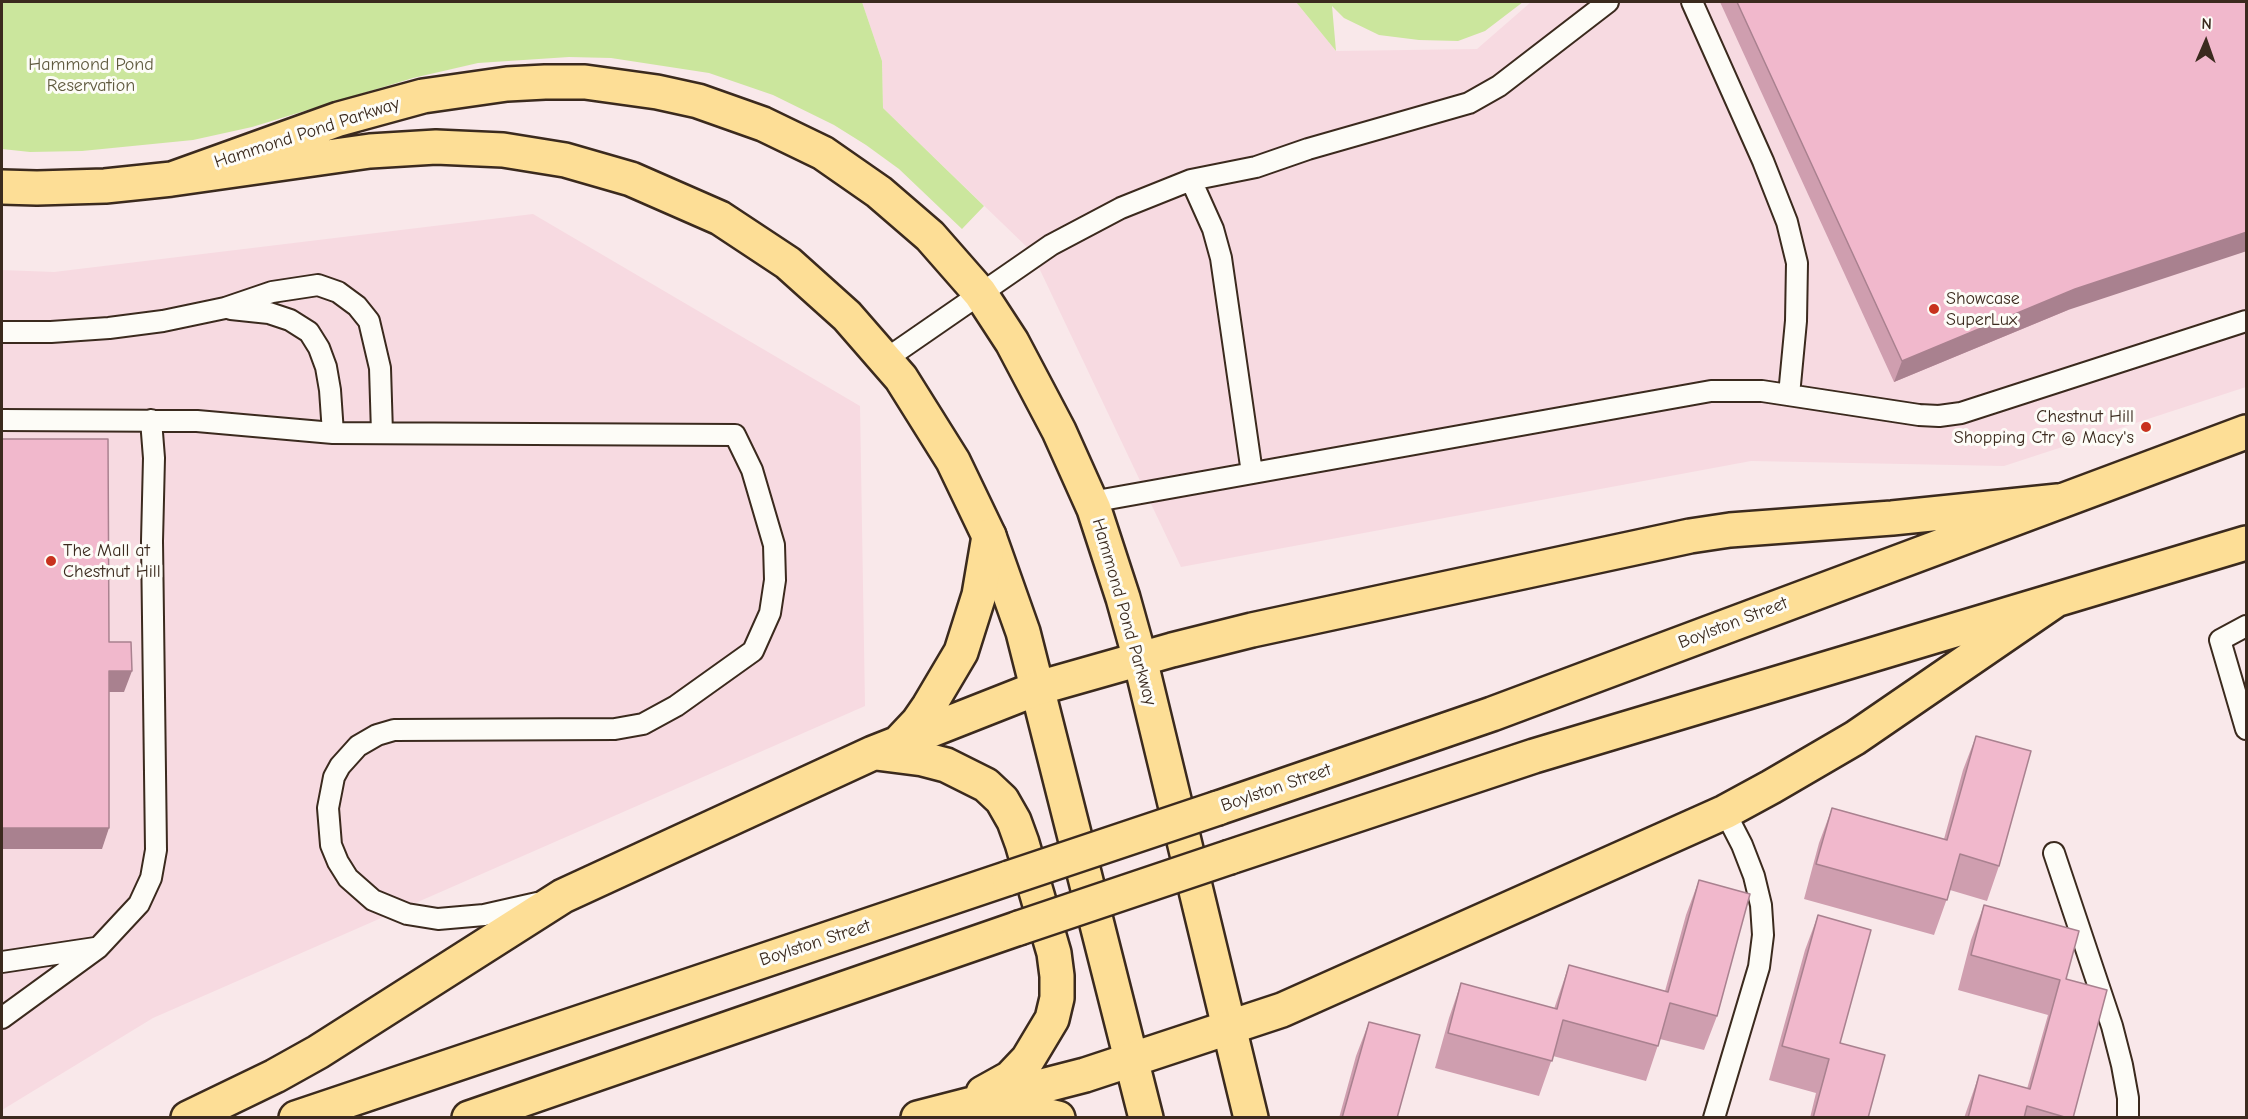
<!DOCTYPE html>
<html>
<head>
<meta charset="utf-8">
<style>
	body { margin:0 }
	#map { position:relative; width:2248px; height:1119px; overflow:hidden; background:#f9e8ea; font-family:"Comic Neue",sans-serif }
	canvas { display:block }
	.frame { position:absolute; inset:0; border:3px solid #3b2a1e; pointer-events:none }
	.north { position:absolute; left:2176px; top:12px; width:60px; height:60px; -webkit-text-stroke:4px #fdfcf7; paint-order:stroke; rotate:2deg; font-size:16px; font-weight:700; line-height:24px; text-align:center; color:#3b2a1e }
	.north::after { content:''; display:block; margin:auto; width:21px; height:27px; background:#3b2a1e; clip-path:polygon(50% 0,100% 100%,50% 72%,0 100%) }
</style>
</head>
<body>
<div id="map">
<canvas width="2248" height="1119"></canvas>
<div class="frame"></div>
<div class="north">N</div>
</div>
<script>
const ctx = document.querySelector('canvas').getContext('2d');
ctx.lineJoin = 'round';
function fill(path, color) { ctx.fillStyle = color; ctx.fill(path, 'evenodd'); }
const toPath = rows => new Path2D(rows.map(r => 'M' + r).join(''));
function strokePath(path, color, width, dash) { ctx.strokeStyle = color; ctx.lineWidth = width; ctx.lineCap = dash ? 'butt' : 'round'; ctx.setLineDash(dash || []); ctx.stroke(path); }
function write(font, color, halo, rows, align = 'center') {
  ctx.font = font + ' "Comic Neue",sans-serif'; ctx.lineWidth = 6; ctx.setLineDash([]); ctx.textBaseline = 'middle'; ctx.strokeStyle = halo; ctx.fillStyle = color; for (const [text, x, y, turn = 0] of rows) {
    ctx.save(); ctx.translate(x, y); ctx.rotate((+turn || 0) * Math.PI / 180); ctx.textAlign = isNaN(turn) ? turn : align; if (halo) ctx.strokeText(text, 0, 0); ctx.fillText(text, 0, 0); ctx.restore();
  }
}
fill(toPath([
	[862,2,1296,2,1336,51,1477,49,1531,2,2246,2,2246,387,2004,466,1751,461,1181,567,1031,251,883,108,882,61],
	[533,214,860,406,865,706,153,1018,2,1110,2,270,54,272]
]), '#f7dae1');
fill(toPath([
	[2,2,862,2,882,61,883,108,984,206,962,229,899,169,866,145,834,125,773,95,709,73,611,58,569,57,478,63,413,78,252,127,193,140,82,151,30,152,2,149],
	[1296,2,1523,2,1485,31,1458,41,1419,40,1379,35,1344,18,1332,6,1336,51]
]), '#cbe69d');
const service = toPath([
	[1692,2,1763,161,1787,222,1797,263,1796,321,1789,395],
	[1191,180,1213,229,1221,258,1252,473],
	[231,309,269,313,290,320,309,332,319,348,326,367,330,390,333,433],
	[2,332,51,332,109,328,163,321,225,308,272,292,318,285,338,292,357,306,369,321,380,368,382,433],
	[886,359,1051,245,1121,208,1191,180,1256,167,1308,149,1469,103,1499,86,1608,2],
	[2,420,197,421,333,433,735,435,752,470,774,545,775,580,770,613,753,651,676,706,643,724,615,729,394,730,377,735,358,746,340,766,334,777,328,808,331,845,338,862,348,878,373,900,407,914,438,919,484,915,537,903],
	[1091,502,1711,391,1762,391,1919,415,1939,416,1961,413,2246,321],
	[2246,626,2220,640,2246,729],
	[2054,853,2112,1026,2122,1065,2128,1098,2128,1118],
	[2,962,95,948],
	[2,1018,98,948,139,904,151,878,156,850,152,541,154,458,151,420],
	[1714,1118,1759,967,1763,935,1761,905,1754,876,1742,845,1725,812]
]);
const primary = toPath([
	[172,179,339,119,423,96,507,84,545,82,585,82,657,92,698,101,763,124,823,153,879,192,930,236,980,293,1012,342,1059,431,1094,509,1123,598,1140,659,1251,1118],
	[2,187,37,188,105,186,172,179,370,151,436,147,503,150,565,160,631,179,720,218,788,263,847,316,901,378,953,461,989,536,1023,632,1146,1118]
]);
const trunk = toPath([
	[901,740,918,722,929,706,961,652,979,595,989,536],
	[876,753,923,759,946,765,986,785,1002,800,1014,821,1022,843,1054,953,1057,976,1057,998,1052,1019,1028,1059,1010,1078,983,1093],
	[1218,808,1492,714,2246,432],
	[1230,857,1534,756,2246,543],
	[990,1111,1028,1111,1058,1118],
	[188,1118,275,1076,318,1052,563,896,873,753,1038,688,1172,650,1252,630,1690,536,1730,530,1892,518,2058,501],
	[296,1118,1009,878],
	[469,1118,1019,928],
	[918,1118,1085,1075,1282,1010,1725,812,1771,787,1855,738,2056,600]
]);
strokePath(service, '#3b2a1e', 24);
strokePath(primary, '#3b2a1e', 38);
strokePath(trunk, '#3b2a1e', 38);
strokePath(service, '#fdfcf7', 20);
strokePath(primary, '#fdde96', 33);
strokePath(trunk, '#fdde96', 33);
const trunkBridge = toPath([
	[1009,878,1218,808],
	[1019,928,1230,857]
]);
strokePath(trunkBridge, '#3b2a1e', 38, []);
strokePath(trunkBridge, '#fdde96', 33);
fill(toPath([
	[1720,2,2247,2,2068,310,1894,382],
	[1976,736,1999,866,1987,901,1950,890,1934,935,1804,899,1819,843,1832,808,1944,839,1963,770],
	[1699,880,1717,1016,1704,1050,1660,1039,1646,1081,1553,1056,1539,1096,1435,1068,1449,1018,1461,983,1554,1009,1569,965,1665,991,1686,915],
	[1984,905,2066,979,2073,1118,1964,1118,1979,1075,2027,1089,2048,1015,1958,990,1971,940],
	[1818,915,1840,1043,1868,1118,1810,1118,1816,1093,1769,1080,1805,950],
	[1369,1022,1397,1118,1339,1118,1356,1056]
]), '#cf9eaf');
fill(toPath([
	[2247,232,2247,251,2068,310,1894,382,1902,361,2075,289],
	[109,671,132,671,124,692,101,692],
	[2,828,109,828,102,849,2,849]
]), '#a9818f');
const building = toPath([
	[1737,2,2247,2,2247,232,2075,289,1902,361,1737,2],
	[2,439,108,439,109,642,131,642,132,671,109,671,109,828,2,828,2,439],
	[1976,736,2031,751,1999,866,1960,854,1947,900,1816,864,1832,808,1947,840,1976,736],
	[1699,880,1750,894,1717,1016,1670,1003,1658,1046,1563,1020,1552,1061,1448,1033,1461,983,1557,1009,1569,965,1668,992,1699,880],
	[1984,905,2079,931,2066,979,2107,990,2073,1118,2068,1118,2027,1106,2024,1118,1968,1118,1979,1075,2030,1089,2060,980,1971,955,1984,905],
	[1818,915,1871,930,1840,1043,1885,1055,1868,1118,1813,1118,1829,1059,1782,1046,1818,915],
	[1369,1022,1420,1035,1397,1118,1342,1118,1369,1022]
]);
fill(building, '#f1b8cc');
strokePath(building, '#a9818f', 1.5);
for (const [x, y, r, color] of [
	[1934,309,6,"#c8321e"],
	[2146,427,6,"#c8321e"],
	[51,561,6,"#c8321e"]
]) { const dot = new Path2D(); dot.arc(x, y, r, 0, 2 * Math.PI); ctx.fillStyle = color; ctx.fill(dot); strokePath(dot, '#fdfcf7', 2); }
write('18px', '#5f593e', '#fdfcf7', [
	["Hammond Pond",91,65],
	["Reservation",91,86]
]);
write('18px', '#3b2a1e', '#fdfcf7', [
	["Hammond Pond Parkway",307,133,-18],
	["Hammond Pond Parkway",1124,612,74],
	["Boylston Street",1733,623,-21],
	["Boylston Street",1276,788,-19],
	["Boylston Street",815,943,-18]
]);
write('18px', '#3b2a1e', '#fdfcf7', [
	["Showcase",1946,299],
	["SuperLux",1946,320],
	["Chestnut Hill",2134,417,"right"],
	["Shopping Ctr @ Macy's",2134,438,"right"],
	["The Mall at",63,551],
	["Chestnut Hill",63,572]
], 'left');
</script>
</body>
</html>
